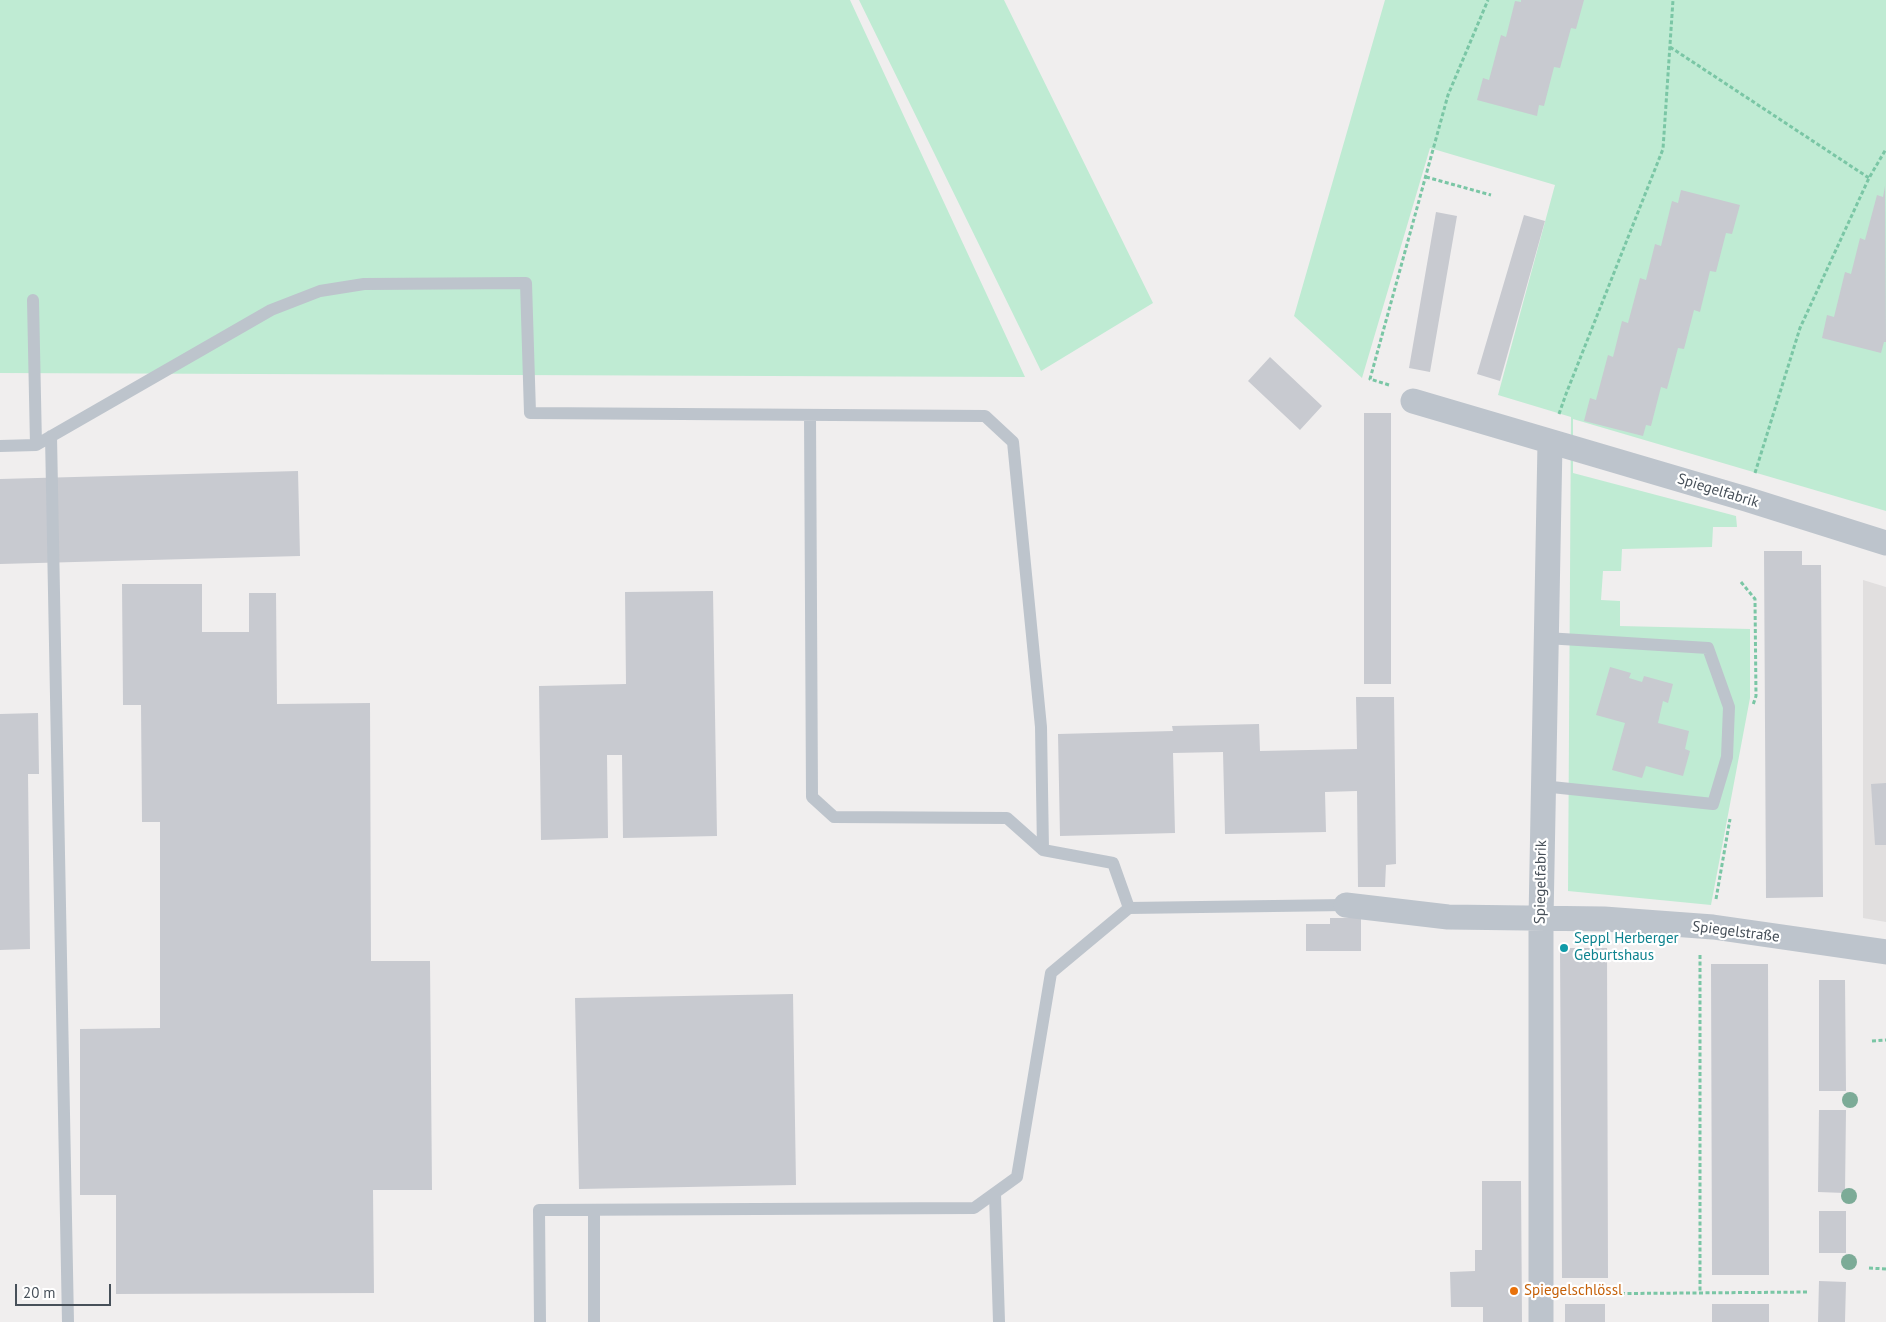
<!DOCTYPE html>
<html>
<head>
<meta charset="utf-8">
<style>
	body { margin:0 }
	#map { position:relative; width:1886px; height:1322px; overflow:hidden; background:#f0eeee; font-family:"PT Sans",sans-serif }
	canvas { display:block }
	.scale { position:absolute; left:15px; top:1284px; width:96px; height:22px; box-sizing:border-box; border:2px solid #475059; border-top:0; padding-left:6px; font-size:15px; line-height:18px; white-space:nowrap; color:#475059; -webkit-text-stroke:4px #fff; paint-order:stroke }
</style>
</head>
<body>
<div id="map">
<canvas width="1886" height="1322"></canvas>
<div class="scale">20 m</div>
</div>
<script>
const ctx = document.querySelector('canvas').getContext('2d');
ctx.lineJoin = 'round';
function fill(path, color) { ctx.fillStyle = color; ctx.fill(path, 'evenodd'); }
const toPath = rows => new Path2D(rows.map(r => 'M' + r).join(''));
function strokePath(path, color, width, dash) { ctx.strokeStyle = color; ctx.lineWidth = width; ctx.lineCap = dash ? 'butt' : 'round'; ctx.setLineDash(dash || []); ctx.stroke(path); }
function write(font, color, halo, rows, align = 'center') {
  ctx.font = font + ' "PT Sans",sans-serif'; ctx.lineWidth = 4.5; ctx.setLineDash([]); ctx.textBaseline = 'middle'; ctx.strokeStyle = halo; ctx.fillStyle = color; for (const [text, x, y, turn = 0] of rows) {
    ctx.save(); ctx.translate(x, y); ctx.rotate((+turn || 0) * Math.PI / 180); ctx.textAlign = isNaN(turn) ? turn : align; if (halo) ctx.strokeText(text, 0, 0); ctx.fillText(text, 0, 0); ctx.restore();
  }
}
fill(toPath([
	[1863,580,1886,587,1886,922,1863,918]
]), '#e1dfdf');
fill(toPath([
	[0,0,850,0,1025,377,0,373],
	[859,0,1004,0,1153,303,1041,371],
	[1385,0,1886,0,1886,511,1573,419,1573,473,1736,516,1737,527,1713,527,1712,547,1622,549,1621,571,1603,571,1601,600,1620,601,1620,626,1750,629,1750,698,1711,905,1568,891,1571,417,1498,395,1555,185,1430,148,1362,378,1294,316]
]), '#bfebd3');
fill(toPath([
	[1521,0,1584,0,1576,29,1571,28,1560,68,1554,67,1544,106,1539,105,1537,116,1477,100,1483,78,1489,80,1501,35,1506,37,1515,1,1521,2],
	[1885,186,1886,342,1884,342,1881,353,1822,338,1827,315,1834,317,1845,272,1851,274,1860,238,1865,240,1877,195,1883,197],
	[1681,190,1740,205,1732,234,1726,233,1716,272,1710,271,1700,312,1694,310,1684,349,1678,348,1667,389,1661,387,1651,426,1646,425,1643,436,1584,421,1590,398,1596,400,1608,355,1613,357,1622,321,1628,323,1640,278,1646,280,1655,244,1661,246,1672,201,1678,203],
	[1436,212,1457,216,1430,372,1409,368],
	[1524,215,1545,221,1500,381,1477,374],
	[1270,357,1322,406,1300,430,1248,381],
	[1364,413,1391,413,1391,684,1364,684],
	[298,471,300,556,0,564,0,479],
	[1764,551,1802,551,1802,565,1821,565,1823,897,1766,898],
	[122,584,202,584,202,632,249,632,249,593,276,593,277,704,370,703,371,961,430,961,432,1190,373,1190,374,1293,116,1294,116,1195,80,1195,80,1029,160,1028,160,822,142,822,141,705,123,705],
	[713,591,717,836,623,838,622,755,607,755,608,838,541,840,539,686,626,684,625,592],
	[1610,667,1631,673,1629,678,1642,682,1644,676,1673,684,1668,703,1663,701,1658,723,1689,731,1685,749,1690,751,1683,776,1646,766,1642,778,1612,770,1625,723,1596,715],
	[1356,697,1394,697,1396,864,1386,865,1385,887,1358,887,1357,791,1325,792,1326,832,1225,834,1223,752,1173,753,1175,833,1060,836,1058,734,1173,731,1172,726,1259,724,1260,751,1357,749],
	[38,713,39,774,28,774,30,949,0,950,0,714],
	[1886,783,1886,845,1875,845,1871,784],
	[1330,918,1361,918,1361,951,1306,951,1306,924,1330,924],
	[1560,948,1607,948,1608,1278,1562,1278],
	[1711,964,1768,964,1769,1275,1712,1275],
	[1819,980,1845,980,1846,1091,1819,1091],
	[793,994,796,1185,579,1189,575,998],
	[1819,1110,1846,1110,1845,1193,1818,1192],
	[1482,1181,1521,1181,1522,1322,1483,1322,1483,1307,1451,1307,1450,1272,1475,1271,1475,1250,1482,1250],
	[1819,1211,1846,1211,1846,1253,1819,1253],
	[1819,1281,1846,1282,1845,1322,1818,1322],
	[1565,1304,1605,1304,1605,1322,1565,1322],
	[1712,1304,1769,1304,1769,1322,1712,1322]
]), '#c8cad0');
strokePath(toPath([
	[1670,47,1869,178],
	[1426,177,1491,195],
	[1389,385,1370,379,1448,95,1488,0],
	[1559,414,1566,394,1663,149,1673,0],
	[1755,473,1800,328,1869,178,1886,149],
	[1741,582,1755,599,1756,696,1753,705],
	[1716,899,1730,819],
	[1700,955,1700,1293],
	[1872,1041,1886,1040],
	[1869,1268,1886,1269],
	[1569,1294,1809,1292]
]), '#7ac6a5', 3, [4, 2.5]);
strokePath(toPath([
	[33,300,36,445],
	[810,415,812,797,834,817,1007,818,1043,850],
	[51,436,68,1322],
	[0,446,36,445,271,310,320,291,364,284,526,283,530,413,985,416,1013,442,1041,727,1043,850,1113,863,1129,908],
	[1542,786,1713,804,1727,757,1729,707,1708,648,1546,638],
	[995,1194,999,1322],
	[594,1210,594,1322],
	[540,1322,539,1210,974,1208,1017,1177,1051,973,1129,908,1346,905]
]), '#bdc4cc', 12);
strokePath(toPath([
	[1413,401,1746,499,1886,543],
	[1346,905,1448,917,1604,919,1713,927,1886,952],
	[1541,1322,1541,919,1550,443]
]), '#bdc4cc', 25);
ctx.fillStyle = '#7cab97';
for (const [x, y] of [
	[1850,1100],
	[1849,1196],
	[1849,1262]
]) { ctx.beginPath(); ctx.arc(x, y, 8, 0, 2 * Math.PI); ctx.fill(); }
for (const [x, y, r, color] of [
	[1564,948,5,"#0f9aa8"],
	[1514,1291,5,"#e8710a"]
]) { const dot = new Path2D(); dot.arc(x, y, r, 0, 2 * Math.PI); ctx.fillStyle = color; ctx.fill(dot); strokePath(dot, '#fff', 2); }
write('15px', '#475059', '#fff', [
	["Spiegelfabrik",1718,491,17],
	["Spiegelfabrik",1541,882,-89],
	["Spiegelstraße",1736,932,7]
]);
write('15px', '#0d838f', '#fff', [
	["Seppl Herberger",1574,939],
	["Geburtshaus",1574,956]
], 'left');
write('15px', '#c56008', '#fff', [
	["Spiegelschlössl",1524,1291]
], 'left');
</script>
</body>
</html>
